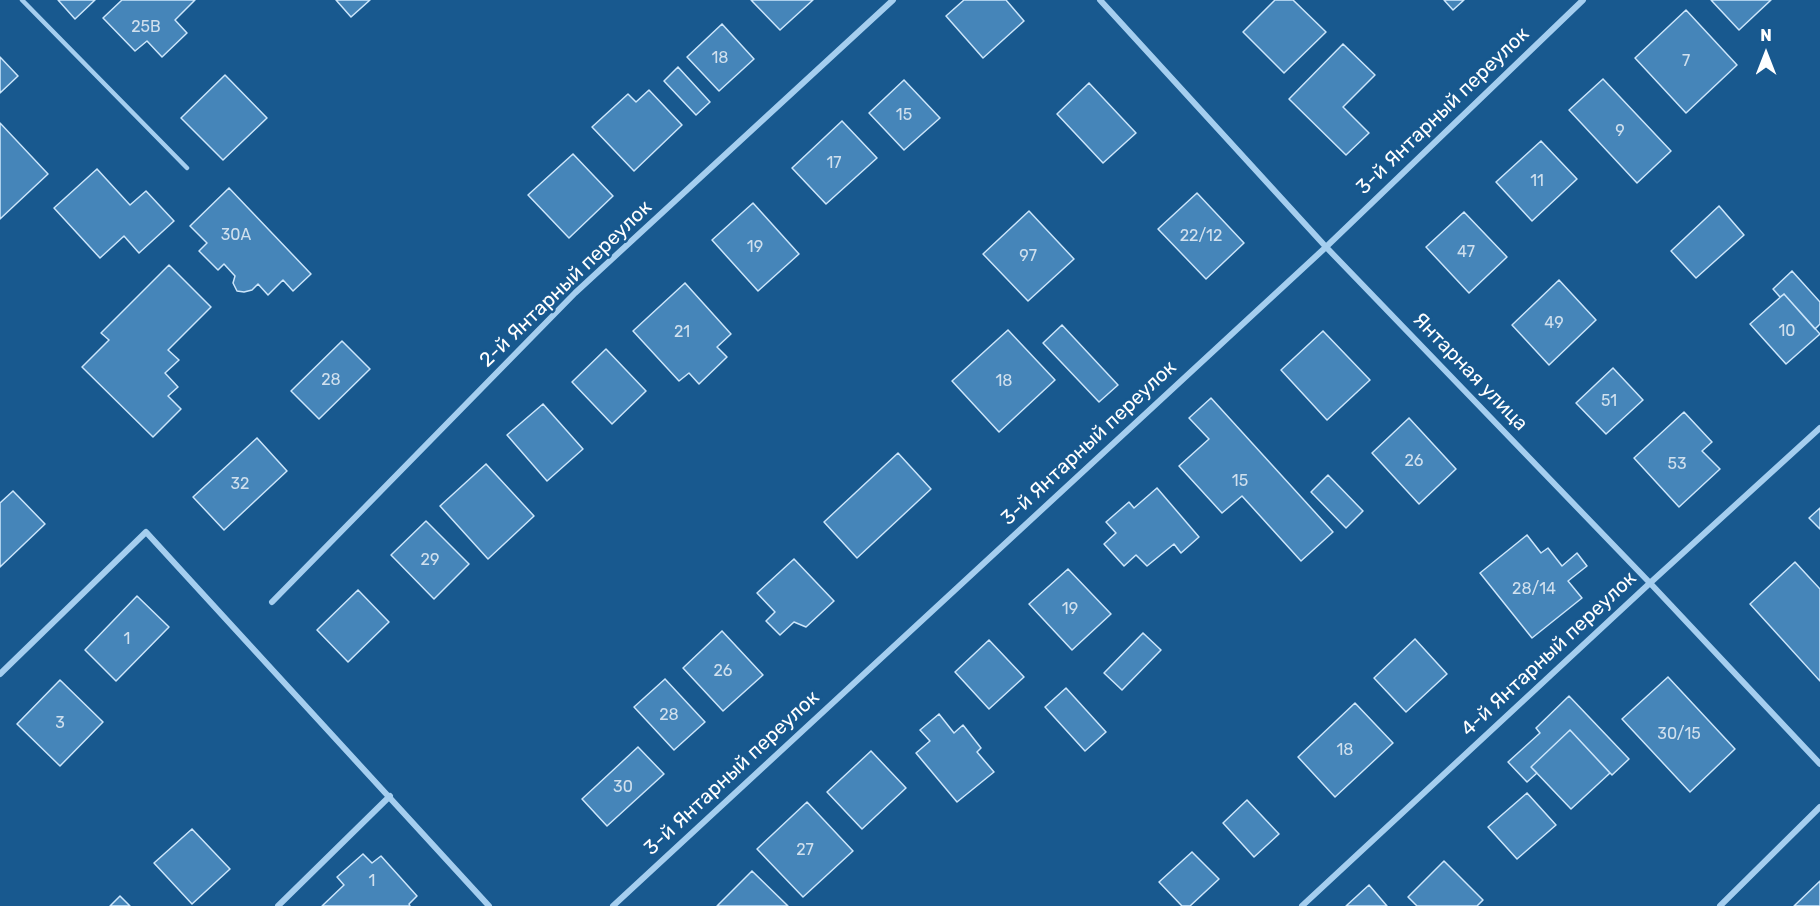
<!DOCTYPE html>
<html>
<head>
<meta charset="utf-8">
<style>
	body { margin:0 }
	#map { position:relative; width:1820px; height:906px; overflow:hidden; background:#18598f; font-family:Rubik,sans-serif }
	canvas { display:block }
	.north { position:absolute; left:1736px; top:24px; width:60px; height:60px; -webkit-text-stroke:4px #18598f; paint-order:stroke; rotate:0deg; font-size:16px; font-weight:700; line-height:24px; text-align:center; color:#fff }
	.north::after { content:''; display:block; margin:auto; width:21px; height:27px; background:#fff; clip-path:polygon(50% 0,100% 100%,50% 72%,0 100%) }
</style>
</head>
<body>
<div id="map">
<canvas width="1820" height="906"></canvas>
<div class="north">N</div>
</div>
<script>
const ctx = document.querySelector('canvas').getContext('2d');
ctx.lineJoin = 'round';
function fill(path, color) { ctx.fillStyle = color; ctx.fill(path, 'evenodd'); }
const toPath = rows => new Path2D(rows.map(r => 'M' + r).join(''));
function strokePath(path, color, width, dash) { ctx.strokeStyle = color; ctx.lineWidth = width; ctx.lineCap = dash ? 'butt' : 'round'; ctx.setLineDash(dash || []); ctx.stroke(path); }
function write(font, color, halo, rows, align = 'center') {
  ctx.font = font + ' Rubik,sans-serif'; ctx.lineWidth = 5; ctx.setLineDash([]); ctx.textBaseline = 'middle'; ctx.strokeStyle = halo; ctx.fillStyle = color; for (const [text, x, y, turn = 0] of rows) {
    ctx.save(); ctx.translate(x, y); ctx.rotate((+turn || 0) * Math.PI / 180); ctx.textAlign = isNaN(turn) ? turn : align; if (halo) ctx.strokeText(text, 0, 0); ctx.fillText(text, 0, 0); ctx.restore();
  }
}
const building = toPath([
	[58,0,95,0,75,19,58,0],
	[122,0,195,0,175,20,187,33,162,57,147,41,135,51,103,18,122,0],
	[336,0,370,0,351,17,336,0],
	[751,0,813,0,780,30,751,0],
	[964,0,1006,0,1024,21,983,58,946,16,964,0],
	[1275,0,1293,0,1326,32,1284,73,1243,32,1275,0],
	[1444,0,1464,0,1453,10,1444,0],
	[1711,0,1771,0,1739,30,1711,0],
	[1686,10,1737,65,1686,113,1635,58,1686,10],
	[722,24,754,59,719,91,687,57,722,24],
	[1343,44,1375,75,1343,107,1369,133,1346,155,1289,99,1343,44],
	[0,57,18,76,0,93,0,57],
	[678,67,710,102,696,115,664,81,678,67],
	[225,75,267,118,223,160,181,118,225,75],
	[1603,79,1671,151,1637,183,1569,110,1603,79],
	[904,80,940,118,904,150,869,113,904,80],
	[1089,83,1136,133,1103,163,1057,114,1089,83],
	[649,90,682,125,634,171,592,127,628,94,636,102,649,90],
	[842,121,877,158,826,204,792,168,842,121],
	[0,123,48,174,0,219,0,123],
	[1541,141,1577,179,1532,221,1496,182,1541,141],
	[573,154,613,196,569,238,528,195,573,154],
	[97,169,130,205,146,191,174,221,139,253,124,236,100,258,54,208,97,169],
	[229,188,311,274,293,291,283,280,268,295,258,284,252,290,244,292,237,291,233,283,235,276,224,264,218,270,199,251,207,243,190,226,229,188],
	[1197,193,1244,243,1206,279,1158,229,1197,193],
	[753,203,799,254,758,291,712,240,753,203],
	[1719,206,1744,235,1696,278,1671,251,1719,206],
	[1029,211,1074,259,1028,301,983,254,1029,211],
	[1464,212,1507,257,1469,293,1426,247,1464,212],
	[169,265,211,307,168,350,179,360,165,373,178,387,168,396,181,409,153,437,82,367,109,340,101,333,169,265],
	[1792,271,1820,302,1820,324,1815,329,1784,294,1780,297,1773,289,1792,271],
	[1559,280,1596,320,1549,365,1512,325,1559,280],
	[685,283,731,334,717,347,727,357,699,384,689,373,679,381,633,331,685,283],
	[1784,294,1820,334,1786,364,1750,324,1784,294],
	[1062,325,1118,385,1099,402,1043,343,1062,325],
	[1008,330,1055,380,999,432,952,381,1008,330],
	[1323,331,1370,380,1327,420,1281,370,1323,331],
	[342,341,370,369,319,419,291,391,342,341],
	[606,349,646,391,612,424,572,382,606,349],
	[1613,368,1643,400,1606,434,1576,403,1613,368],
	[1211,398,1333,532,1301,561,1242,496,1222,513,1179,466,1209,439,1189,418,1211,398],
	[543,404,583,449,547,481,507,435,543,404],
	[1684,412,1712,442,1702,451,1720,469,1679,507,1634,458,1684,412],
	[1409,418,1456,469,1419,504,1372,453,1409,418],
	[257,438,287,471,224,530,193,497,257,438],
	[898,453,931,489,857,558,824,522,898,453],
	[486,464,534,516,488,559,440,506,486,464],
	[1328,475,1363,511,1346,528,1311,492,1328,475],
	[1157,488,1199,537,1181,553,1174,544,1147,566,1136,555,1124,566,1104,544,1116,533,1106,522,1129,502,1134,508,1157,488],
	[13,491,45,524,0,567,0,503,13,491],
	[1820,508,1820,529,1809,518,1820,508],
	[426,521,469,564,434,599,391,555,426,521],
	[1527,535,1541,553,1548,548,1562,566,1577,553,1587,566,1568,581,1582,598,1532,638,1480,573,1527,535],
	[794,559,834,601,806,627,794,622,780,635,766,621,775,612,757,593,794,559],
	[1795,562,1820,589,1820,681,1750,604,1795,562],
	[1068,569,1111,614,1072,650,1029,604,1068,569],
	[358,590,389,622,348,662,317,630,358,590],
	[137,596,169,627,116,681,85,650,137,596],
	[722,631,763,675,723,711,683,668,722,631],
	[1143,633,1161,650,1122,690,1104,673,1143,633],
	[1415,639,1447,674,1406,712,1374,678,1415,639],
	[989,640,1024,677,989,709,955,672,989,640],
	[1668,677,1735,749,1690,792,1622,719,1668,677],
	[665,679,705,722,674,750,634,707,665,679],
	[60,680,103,722,60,766,17,724,60,680],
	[1066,688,1106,732,1085,751,1045,707,1066,688],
	[1569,696,1629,759,1612,775,1570,730,1531,767,1537,773,1527,782,1508,762,1540,733,1536,728,1569,696],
	[1355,703,1393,743,1335,797,1298,757,1355,703],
	[939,714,954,733,963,725,981,748,977,752,994,772,957,802,916,753,930,741,920,730,939,714],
	[1570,730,1610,773,1571,809,1531,767,1570,730],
	[638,747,664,774,607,826,582,799,638,747],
	[871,751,906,788,862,829,827,792,871,751],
	[1527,793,1556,825,1517,859,1488,827,1527,793],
	[1247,800,1279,834,1254,857,1223,823,1247,800],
	[807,802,853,851,803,897,757,849,807,802],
	[192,829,230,869,192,904,154,863,192,829],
	[1192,852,1219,879,1190,906,1182,906,1159,882,1192,852],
	[363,854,372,863,381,856,417,896,409,904,410,906,322,906,344,885,337,877,363,854],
	[1444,861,1483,900,1477,906,1417,906,1408,897,1444,861],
	[752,871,788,906,717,906,752,871],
	[1820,881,1820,906,1794,906,1820,881],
	[1369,885,1387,906,1346,906,1369,885],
	[120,896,130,906,110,906,120,896]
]);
fill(building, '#4585b9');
strokePath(building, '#cce6fb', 1.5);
strokePath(toPath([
	[22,0,187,168]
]), '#a5ceef', 4.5);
strokePath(toPath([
	[1100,0,1326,247,1650,583,1820,764],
	[272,602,575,293,893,0],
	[0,674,146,532,489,906],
	[278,906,390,796],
	[613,906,1326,247,1583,0],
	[1302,906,1650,583,1820,428],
	[1720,906,1820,807]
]), '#a5ceef', 6);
write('16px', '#d0e0ee', null, [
	["25В",146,27],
	["18",720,58],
	["7",1686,61],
	["15",904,115],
	["9",1620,131],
	["17",834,163],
	["11",1537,181],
	["30А",236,235],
	["22/12",1201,236],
	["19",755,247],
	["47",1466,252],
	["97",1028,256],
	["49",1554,323],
	["10",1787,331],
	["21",682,332],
	["28",331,380],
	["18",1004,381],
	["51",1609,401],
	["26",1414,461],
	["53",1677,464],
	["15",1240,481],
	["32",240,484],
	["29",430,560],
	["28/14",1534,589],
	["19",1070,609],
	["1",127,639],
	["26",723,671],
	["28",669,715],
	["3",60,723],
	["30/15",1679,734],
	["18",1345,750],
	["30",623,787],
	["27",805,850],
	["1",372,881]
]);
write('20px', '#fff', '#18598f', [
	["3-й Янтарный переулок",1443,111,-44],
	["2-й Янтарный переулок",566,284,-44],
	["Янтарная улица",1470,372,46],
	["3-й Янтарный переулок",1089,443,-43],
	["4-й Янтарный переулок",1549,654,-43],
	["3-й Янтарный переулок",732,773,-43]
]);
</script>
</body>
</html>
